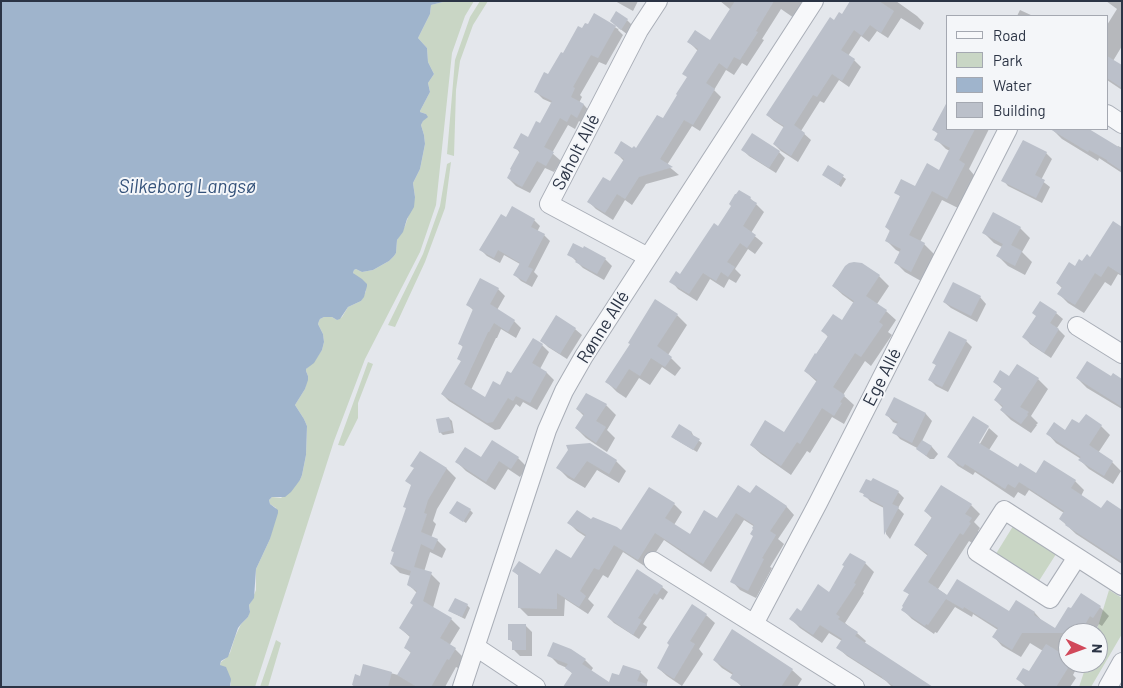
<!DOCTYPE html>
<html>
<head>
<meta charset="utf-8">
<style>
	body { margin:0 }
	#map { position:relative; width:1123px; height:688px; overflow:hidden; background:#e4e7ec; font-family:Barlow,sans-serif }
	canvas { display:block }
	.frame { position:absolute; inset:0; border:2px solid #2b3445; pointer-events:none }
	.legend { position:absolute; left:946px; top:15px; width:162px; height:115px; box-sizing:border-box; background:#f4f6f9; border:1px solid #a4a8b1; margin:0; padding:6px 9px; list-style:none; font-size:15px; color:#2b3445 }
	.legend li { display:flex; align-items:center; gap:10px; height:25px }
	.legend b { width:25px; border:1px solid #a4a8b1 }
	.north { position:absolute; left:1058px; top:623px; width:50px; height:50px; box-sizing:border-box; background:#f4f6f9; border:1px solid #a4a8b1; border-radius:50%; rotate:92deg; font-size:14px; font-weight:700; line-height:20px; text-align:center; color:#2b3445 }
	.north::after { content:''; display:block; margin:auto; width:18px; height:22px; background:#d1495b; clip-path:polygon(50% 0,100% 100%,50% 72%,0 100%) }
</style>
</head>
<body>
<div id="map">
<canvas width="1123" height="688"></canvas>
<div class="frame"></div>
<ul class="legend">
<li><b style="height:6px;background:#f7f8fa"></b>Road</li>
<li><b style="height:14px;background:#c9d6c5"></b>Park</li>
<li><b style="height:14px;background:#9fb4cc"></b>Water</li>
<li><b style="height:14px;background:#bbc0ca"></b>Building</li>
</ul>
<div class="north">N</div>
</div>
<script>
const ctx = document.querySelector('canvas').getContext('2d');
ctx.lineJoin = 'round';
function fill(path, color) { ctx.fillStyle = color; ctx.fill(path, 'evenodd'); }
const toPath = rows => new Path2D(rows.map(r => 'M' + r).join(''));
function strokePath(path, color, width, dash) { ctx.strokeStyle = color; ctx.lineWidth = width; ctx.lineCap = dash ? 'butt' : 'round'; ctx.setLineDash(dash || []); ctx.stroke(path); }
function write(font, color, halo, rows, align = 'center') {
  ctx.font = font + ' Barlow,sans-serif'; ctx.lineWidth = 4; ctx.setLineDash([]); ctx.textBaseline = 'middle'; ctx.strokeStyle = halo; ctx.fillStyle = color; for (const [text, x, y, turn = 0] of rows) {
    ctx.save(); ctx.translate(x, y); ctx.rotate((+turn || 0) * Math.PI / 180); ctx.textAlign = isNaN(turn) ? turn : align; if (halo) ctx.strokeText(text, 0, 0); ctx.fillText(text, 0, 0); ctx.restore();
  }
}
fill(toPath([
	[447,1,474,1,465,16,452,53,436,205,420,252,365,359,334,441,255,687,230,687,231,683,220,665,221,662,225,659,230,653,235,637,241,624,248,617,250,610,249,605,251,602,256,590,256,569,270,539,276,508,270,504,269,500,272,497,281,498,300,480,302,475,306,455,307,426,304,419,295,405,305,389,308,376,306,371,306,369,315,360,322,350,324,342,323,334,318,324,319,321,320,319,324,317,332,317,337,320,342,317,348,307,361,301,366,291,353,273,354,270,356,269,362,272,373,270,389,261,394,256,396,253,397,240,405,226,415,197,413,183,420,169,425,144,424,135,421,125,426,114,420,112,420,111,430,92,428,83,434,74,428,62,427,48,418,38,430,14,431,5],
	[480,1,488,1,473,25,460,61,456,90,454,156,447,154,455,60,470,17],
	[451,162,445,208,425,262,395,327,388,325,423,254,440,206,447,164],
	[368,362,373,364,358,403,358,418,344,446,338,445],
	[1015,523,1058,551,1037,584,994,557],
	[1109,590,1122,598,1122,634,1091,687,1079,687,1087,663,1098,663,1098,633,1096,633],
	[276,640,281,643,268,687,260,687]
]), '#c9d6c5');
fill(toPath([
	[1,1,447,1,431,5,430,14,418,38,427,48,428,62,434,74,428,83,430,92,420,111,420,112,426,114,428,117,423,121,421,125,424,135,425,144,420,169,413,183,415,197,414,207,407,219,403,232,397,240,396,253,394,256,389,261,373,270,362,272,356,269,354,270,353,273,362,279,367,284,367,286,364,297,361,301,348,307,340,319,337,320,332,317,324,317,320,319,319,321,318,324,323,334,324,342,322,350,314,363,306,369,306,371,308,376,308,380,305,389,295,405,304,419,307,426,306,455,302,475,300,480,291,492,285,497,272,497,269,500,270,504,278,510,278,513,270,539,256,569,254,598,249,605,250,612,248,617,241,624,238,628,228,657,221,661,220,665,226,667,231,679,230,687,1,687]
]), '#9fb4cc');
fill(toPath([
	[615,1,638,1,633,11],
	[720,1,803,1,799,7,800,8,794,18,781,9,762,39,764,40,747,66,742,63,734,75,726,70,714,90,721,97,700,131,692,126,667,165,679,175,646,184,632,205,625,200,613,220,596,209,589,202,610,183,624,161,616,153,637,150,663,120,688,78,698,51,689,42,710,42,731,10],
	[852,1,896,1,917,16,924,23,920,30,901,18,888,38,877,31,869,42,861,36,848,56,854,60,861,67,849,87,839,80,824,103,820,101,801,131,811,140,798,162,781,151,774,144,785,128,774,121,767,115,835,21,842,15],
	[1106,1,1122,1,1122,46,1113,61,1122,67,1122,90,1107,80,1107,25,1117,9],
	[1020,10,1033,16,1017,16],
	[594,15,618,29,627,20,633,26,628,35,619,28,618,30,623,35,606,65,599,62,580,95,582,97,579,103,584,105,591,113,585,125,579,121,575,129,568,125,552,153,561,161,554,172,545,168,530,193,516,186,508,178,520,153,515,147,528,138,540,125,552,103,543,99,535,91,549,76,583,30,588,26],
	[947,129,989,129,969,169,974,175,958,208,942,200,920,242,924,244,934,254,921,281,905,272,895,262,900,252,896,250,886,240,891,232,886,227,901,197,896,192,916,188,939,171,950,151,946,149,936,139,938,134,934,130],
	[1052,129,1087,129,1117,148,1118,146,1122,148,1122,173,1099,158,1098,161,1062,139],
	[1023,141,1046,153,1052,159,1041,180,1050,187,1042,203,1008,186,1003,180],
	[743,150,779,152,785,158,776,173,749,156],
	[829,167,846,179,841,187,827,177],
	[750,198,764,212,751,233,763,243,755,254,748,249,735,269,741,275,736,283,729,279,724,288,710,279,697,301,678,289,671,281,681,276,719,228],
	[507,218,534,220,540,226,537,232,544,235,550,241,534,272,538,276,532,287,521,281,515,275,520,264,504,255,500,263,487,256,481,250],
	[1020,228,1030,238,1022,252,1032,262,1025,275,1008,266,998,256,1002,247,994,243,984,233],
	[1122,228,1122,276,1118,274,1111,286,1105,282,1084,313,1068,303,1059,294,1062,288,1057,283,1083,262,1091,259],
	[583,250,605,259,612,266,604,280,583,268,569,254],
	[862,265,879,276,889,286,877,304,886,311,896,320,888,332,892,335,871,366,865,361,843,395,854,405,844,424,832,417,810,453,807,451,791,475,761,454,751,445,785,434,817,382,805,371,828,337,823,331,842,322,854,303,843,295,833,286],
	[498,289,505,296,497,310,514,321,521,328,516,338,501,329,497,338,496,338,471,390,485,399,500,387,511,374,533,340,542,345,549,352,540,369,547,373,554,380,537,410,523,402,520,407,516,404,500,429,495,430,449,401,442,394,462,362,458,358,463,347,459,343,474,311,467,304],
	[980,297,986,304,977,322,951,308,944,302],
	[1056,313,1063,319,1057,328,1065,336,1051,358,1030,344,1024,337],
	[677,315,687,325,668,355,681,368,675,376,662,367,650,385,639,378,626,398,617,392,607,382,632,344],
	[575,329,582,335,567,359,548,347,542,341],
	[966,341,972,347,948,392,936,386,930,380,937,366,934,363],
	[1009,378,1038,379,1048,389,1031,416,1038,423,1036,425,1037,425,1031,433,1011,420,1001,410,1003,408,995,400,1002,389,994,382],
	[1077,378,1112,378,1122,380,1122,409,1087,388],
	[895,399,926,414,932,421,922,441,932,447,938,454,934,459,930,459,926,456,919,449,900,439,894,432,898,424,893,422,887,415],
	[606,405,616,415,607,430,615,438,607,452,586,438,576,428,584,416,577,409],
	[449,418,452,421,454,433,443,435,440,432],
	[974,418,989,428,987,428,974,447,977,449,989,428,998,436,989,450,1018,469,1037,475,1075,481,1084,490,1081,496,1102,510,1122,511,1122,564,1076,534,1060,519,1064,513,1029,490,1025,496,1018,492,1014,498,975,472,973,475,958,466,949,457],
	[679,425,692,433,694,437,702,443,697,452,675,439],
	[1080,425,1101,426,1110,435,1098,453,1112,462,1121,471,1113,484,1089,469,1080,460,1081,459,1056,443,1048,434,1066,431],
	[590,445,616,461,626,471,619,483,597,470,585,488,568,478,558,468,569,450],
	[420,452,447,469,456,478,437,509,433,521,436,524,431,538,437,540,446,549,442,558,430,552,424,572,431,574,440,583,433,608,451,619,460,628,449,646,455,649,464,658,458,668,456,667,445,687,353,687,356,676,361,677,364,666,398,675,411,653,406,648,411,638,400,628,414,605,417,593,409,585,411,576,400,573,391,564,395,553,392,551,407,509,415,469],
	[518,458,527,467,520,477,508,469,495,490,466,471,457,462,482,459],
	[861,491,898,492,904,498,898,508,904,514,890,539,886,534,884,508,870,501],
	[750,495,786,506,794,515,778,539,784,544,770,567,772,568,756,598,740,590,732,581,754,537,755,527,744,520,711,572,664,540,646,567,623,552,608,578,603,575,588,599,594,605,588,614,565,599,564,616,528,616,519,607,520,577,514,571,541,576,572,560,586,537,577,531,569,523,592,521,621,532,674,504,682,512,674,525,690,535,717,520],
	[971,505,980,514,974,522,980,528,978,531,979,533,972,543,969,541,938,589,948,596,1010,612,1035,613,1043,622,1055,630,1100,607,1109,616,1102,626,1099,624,1094,633,1068,633,1068,663,1072,663,1072,665,1076,669,1073,675,1076,678,1070,687,1026,687,1018,679,1030,673,1043,651,1030,643,1021,657,1002,646,994,637,998,630,973,614,972,617,955,607,937,633,935,632,934,634,912,619,903,610,910,595,905,591,928,556,915,545,932,518,925,511],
	[470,510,473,513,466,523,453,515],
	[850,554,865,563,874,572,863,592,864,593,845,623,857,633,866,641,864,644,928,687,892,687,886,681,847,656,838,648,842,641,829,633,822,643,800,628,791,619,829,594,845,567],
	[662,587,668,592,663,600,660,598,643,624,647,627,639,639,614,623,608,617],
	[456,599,467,605,470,608,465,619,453,613,450,611],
	[692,606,706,615,715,623,699,649,703,654,682,686,667,676,658,668],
	[526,626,532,632,532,656,520,656,514,650,514,644,510,640],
	[550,656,585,660,593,668,591,671,610,684,620,677,640,672,648,680,646,687,568,687,573,674,567,668,558,664],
	[714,660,792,670,802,679,797,687,742,687,732,677,733,675,722,668]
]), '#0003');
fill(toPath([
	[735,1,774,1,756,31,758,32,740,60,734,57,727,69,719,63,706,83,715,89,693,125,684,120,660,159,673,167,639,177,625,199,617,194,605,213,587,202,603,177,610,181,624,159,614,153,621,141,632,148,634,146,636,148,657,115,663,118,677,95,676,94,687,77,682,74,698,49,687,42,695,30,710,40],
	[850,1,879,1,894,11,881,33,870,25,862,36,854,30,841,50,855,59,842,81,832,74,817,97,813,95,794,125,805,133,791,156,773,144,784,126,766,115,830,17,834,20,839,12,842,14],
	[616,11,628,19,621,30,610,21],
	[594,13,616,26,598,58,591,55,573,87,575,88,571,97,584,104,577,118,571,114,567,122,560,118,544,147,554,152,546,166,537,161,522,187,507,178,511,170,510,169,520,151,513,148,521,133,528,137,536,121,540,123,552,101,534,92,544,72,548,74,561,52,563,53,578,26,582,28,585,23,588,24],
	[1107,56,1122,65,1122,88,1107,78],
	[947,102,947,129,975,129,959,160,965,164,947,199,932,191,909,235,925,243,911,272,894,263,901,249,885,241,890,230,885,227,900,196,894,193,901,179,915,186,927,163,939,170,950,148,934,140,938,133,932,130],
	[1050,129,1089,129,1122,149,1122,171,1107,161,1107,160,1089,150,1088,152],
	[752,133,780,151,769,168,741,150],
	[1023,140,1047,152,1035,175,1045,180,1036,198,1001,181],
	[828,165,844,175,838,185,822,175],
	[739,190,751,197,750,199,757,203,743,226,756,235,747,248,740,243,727,262,735,267,728,277,721,272,716,281,703,273,689,294,669,282,676,271,680,274,714,223,718,226,731,206,729,204,735,194,736,194],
	[512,206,535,219,531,227,545,234,528,267,533,269,526,282,513,275,520,263,498,250,494,258,479,250,501,214,506,217],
	[993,212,1021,227,1011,245,1022,251,1015,266,996,256,1003,244,982,233],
	[1113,221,1122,227,1122,275,1108,266,1101,277,1095,273,1075,305,1057,294,1062,287,1056,283,1069,262,1075,266,1079,259,1082,261,1087,254,1090,257],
	[573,243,583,248,584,246,606,258,597,274,575,262,577,260,567,255],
	[854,262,862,263,880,275,866,296,887,310,879,322,883,325,861,357,855,353,833,387,845,395,840,402,842,403,834,416,822,408,800,444,797,442,781,466,750,445,765,420,784,432,817,380,804,371,815,353,816,354,828,336,821,331,833,314,842,320,854,301,832,286,845,266,849,263],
	[480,278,499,288,490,304,515,320,508,332,494,323,489,332,488,332,464,384,485,397,493,381,500,385,507,371,511,373,533,338,543,344,532,363,547,372,530,403,516,396,513,401,508,398,493,422,487,423,441,394,461,361,457,359,463,346,458,344,473,309,466,305],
	[953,282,981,296,971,316,943,302],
	[655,299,678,314,657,346,672,357,665,367,651,358,640,376,629,369,616,389,605,382,630,344,628,343],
	[1040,301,1057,312,1050,323,1059,329,1044,353,1022,337,1036,316,1032,313],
	[556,315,576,328,560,354,540,341],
	[949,331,967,340,942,387,928,380,936,365,932,363],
	[1087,361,1111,376,1113,373,1122,379,1122,407,1076,378],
	[1017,364,1039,378,1020,407,1029,412,1027,414,1028,415,1021,424,1000,410,1003,406,994,400,1002,388,993,382,1000,370,1009,376],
	[586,393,607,404,596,421,606,427,596,443,575,428,584,414,576,409],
	[894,397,926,413,912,443,892,433,898,422,885,415],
	[1086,414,1102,425,1089,445,1113,461,1104,476,1078,460,1081,457,1046,434,1054,422,1065,430,1072,419,1079,423],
	[973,416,989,426,979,443,1018,467,1020,463,1036,473,1044,460,1076,480,1071,488,1101,508,1107,500,1122,510,1122,562,1065,525,1066,524,1059,519,1064,511,1019,482,1015,488,1008,484,1005,489,965,464,963,467,947,457],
	[449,417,452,430,439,433,436,419],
	[679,424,692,432,691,434,700,439,693,450,671,437],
	[492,440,519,457,511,469,499,461,486,482,455,462,465,447,481,457],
	[922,440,932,446,926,456,916,449],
	[590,443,617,460,609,474,587,461,574,479,556,468,568,450,566,445],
	[420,451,447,468,428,500,424,513,427,514,421,532,438,539,433,550,421,544,414,567,432,572,423,601,452,618,440,638,456,648,449,660,447,659,431,687,417,687,397,675,411,652,404,648,410,636,399,628,413,605,410,603,417,591,407,585,411,571,390,564,394,552,391,551,406,508,403,507,411,485,405,481,414,468,410,466],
	[873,478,899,491,892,504,899,507,884,535,883,506,863,496,864,494,859,492,866,479,871,481],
	[738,485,750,493,756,485,787,506,770,531,776,535,762,558,764,559,748,591,730,582,753,536,750,534,753,529,752,528,754,525,736,513,703,564,655,533,638,560,614,545,599,570,594,568,580,591,586,596,579,607,557,593,557,609,518,608,518,575,512,571,519,561,540,574,556,549,571,558,586,535,567,523,577,510,591,519,593,517,617,527,621,530,649,487,675,503,665,518,690,534,704,510,717,518],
	[941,485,972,504,965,514,972,518,969,522,971,523,963,535,960,533,928,582,947,595,957,579,1009,611,1016,600,1035,612,1034,615,1055,628,1068,607,1071,608,1081,593,1101,606,1093,618,1090,616,1080,633,1022,633,1012,650,992,637,998,628,964,607,963,609,946,599,928,625,926,624,925,626,901,610,903,607,902,606,909,594,903,591,928,554,914,545,932,517,924,511],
	[457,501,471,509,463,522,449,513],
	[850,553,866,562,854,583,856,584,836,614,840,617,838,619,858,632,855,636,933,687,895,687,882,678,882,677,836,648,842,639,820,625,813,635,789,619,797,608,801,611,818,584,829,592,844,566,842,565],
	[637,569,663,586,657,595,654,593,638,618,642,620,633,635,607,617],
	[455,598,468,604,462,617,448,611],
	[692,604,707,614,690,641,695,644,674,679,657,668,669,645,667,643],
	[508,624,526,624,526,650,512,650,512,640,508,640],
	[732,629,793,669,781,687,744,687,730,678,733,673,713,660],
	[553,642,571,649,586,659,582,664,609,682,612,673,619,675,623,665,641,671,637,681,647,684,647,687,563,687,572,673,565,668,568,664,547,656],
	[1046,644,1064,655,1063,656,1068,659,1068,668,1056,687,1028,687,1016,679,1023,668,1029,671],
	[363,664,392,672,388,687,357,687,352,685,355,674,360,676]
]), '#bbc0ca');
const minor = toPath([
	[1107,114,1122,124],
	[648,257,549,204,639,30,658,1],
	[1077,326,1122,354],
	[1077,557,1050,599,977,552,1004,510,1122,586],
	[653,561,855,687],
	[754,624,818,503,1008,129],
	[476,647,536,687],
	[462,687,547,430,564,391,584,356,814,1],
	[1108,687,1122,662]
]);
strokePath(minor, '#a9aeb7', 20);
strokePath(minor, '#f7f8fa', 18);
write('18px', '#2b3445', '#f4f6f9', [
	["Søholt Allé",576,152,-63],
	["Rønne Allé",603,327,-58],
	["Ege Allé",882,377,-63]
]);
write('italic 19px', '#34527a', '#f4f6f9', [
	["Silkeborg Langsø",187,187]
]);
</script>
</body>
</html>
